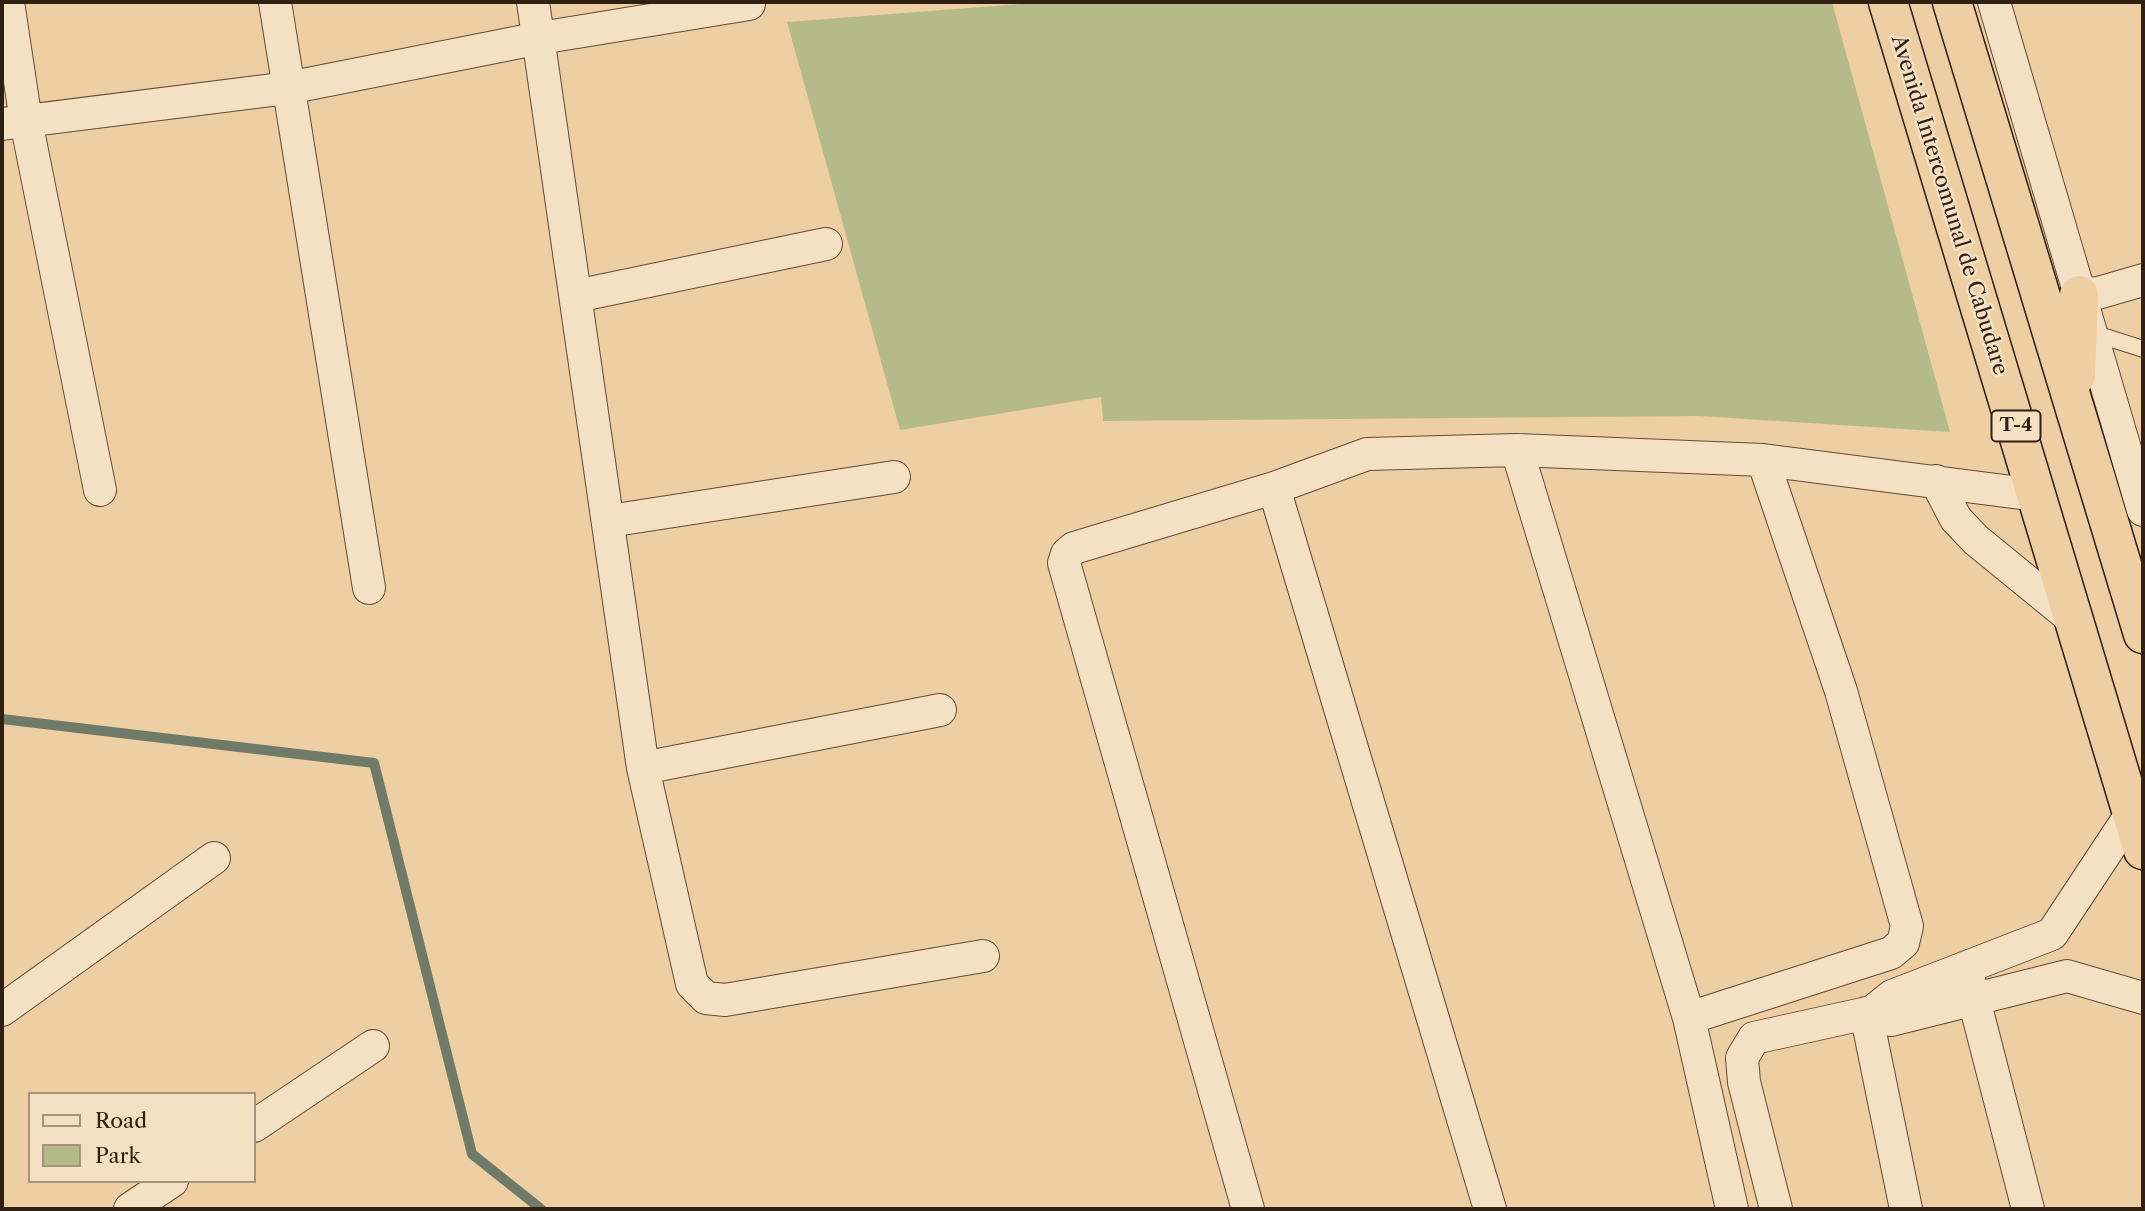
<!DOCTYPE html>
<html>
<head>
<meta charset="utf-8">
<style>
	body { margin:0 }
	#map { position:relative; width:2145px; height:1211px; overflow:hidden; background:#eecfa3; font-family:"Libre Caslon Text",serif }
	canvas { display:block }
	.frame { position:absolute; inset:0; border:4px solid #301f13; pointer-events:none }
	.legend { position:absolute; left:28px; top:1092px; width:228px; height:91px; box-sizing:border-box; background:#f4e0c3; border:2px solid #a6937d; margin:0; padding:9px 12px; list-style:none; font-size:21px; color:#301f13 }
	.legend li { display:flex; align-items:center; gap:14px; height:35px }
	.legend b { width:35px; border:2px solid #a6937d }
</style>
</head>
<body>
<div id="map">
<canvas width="2145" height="1211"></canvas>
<div class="frame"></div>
<ul class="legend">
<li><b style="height:9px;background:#f4e0c3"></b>Road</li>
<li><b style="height:19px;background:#b5bb88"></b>Park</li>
</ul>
</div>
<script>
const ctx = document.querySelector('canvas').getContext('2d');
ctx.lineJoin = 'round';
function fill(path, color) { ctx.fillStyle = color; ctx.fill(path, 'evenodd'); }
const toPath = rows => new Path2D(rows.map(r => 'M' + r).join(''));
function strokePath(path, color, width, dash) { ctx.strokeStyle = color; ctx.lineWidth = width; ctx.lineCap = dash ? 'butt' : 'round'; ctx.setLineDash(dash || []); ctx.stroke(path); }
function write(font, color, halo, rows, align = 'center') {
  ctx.font = font + ' "Libre Caslon Text",serif'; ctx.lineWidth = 5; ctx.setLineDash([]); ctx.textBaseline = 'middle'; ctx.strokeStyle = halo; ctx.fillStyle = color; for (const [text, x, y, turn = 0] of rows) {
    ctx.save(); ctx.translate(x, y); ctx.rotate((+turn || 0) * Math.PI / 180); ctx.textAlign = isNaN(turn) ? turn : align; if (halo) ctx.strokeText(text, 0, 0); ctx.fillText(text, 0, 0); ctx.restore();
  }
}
fill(toPath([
	[1046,2,1832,2,1950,432,1699,416,1103,421,1101,397,900,430,787,22]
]), '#b5bb88');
strokePath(toPath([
	[2,719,374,763,472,1154,541,1209]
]), '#707a69', 10);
const lane = toPath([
	[2090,332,2143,349]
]);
const street = toPath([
	[8,2,26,121,100,490],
	[275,2,369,588],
	[533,2,643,768,692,984,706,998,725,1000,983,956],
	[1994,2,2143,510],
	[2,124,288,88,540,38,749,4],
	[2079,295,2098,293,2143,280],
	[576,296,826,244],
	[1517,450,1689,1018,1732,1209],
	[1936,481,1956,519,1976,540,2074,620],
	[1274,488,1490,1209],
	[609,521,894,477],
	[643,768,940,710],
	[1969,980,2028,1209],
	[2,1010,214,858],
	[1872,1012,1891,1020,2067,976,2143,998],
	[1866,1013,1906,1209],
	[1689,1018,1891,953,1903,943,1907,926,1841,691,1763,460],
	[254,1126,373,1046],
	[130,1209,172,1181],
	[1248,1209,1064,563,1067,554,1074,548,1274,488,1367,454,1517,450,1763,460,2036,495],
	[1776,1209,1744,1082,1742,1058,1754,1038,1872,1012,1892,996,2052,934,2132,813]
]);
const highway = toPath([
	[1888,2,2143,850],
	[1952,2,2143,634],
	[2076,376,2079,295]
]);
strokePath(lane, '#604b37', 18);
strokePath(street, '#604b37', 34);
strokePath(highway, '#301f13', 41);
strokePath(lane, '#f4e0c3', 16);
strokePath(street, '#f4e0c3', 32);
strokePath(highway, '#eecfa3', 38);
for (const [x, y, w] of [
	[2016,426,49]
]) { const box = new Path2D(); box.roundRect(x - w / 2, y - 15.5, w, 31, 5); ctx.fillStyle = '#f4e0c3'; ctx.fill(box); strokePath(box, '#301f13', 2); }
write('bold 19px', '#301f13', null, [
	["T-4",2016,426]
]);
write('21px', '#301f13', '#f4e0c3', [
	["Avenida Intercomunal de Cabudare",1949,205,73]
]);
</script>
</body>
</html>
